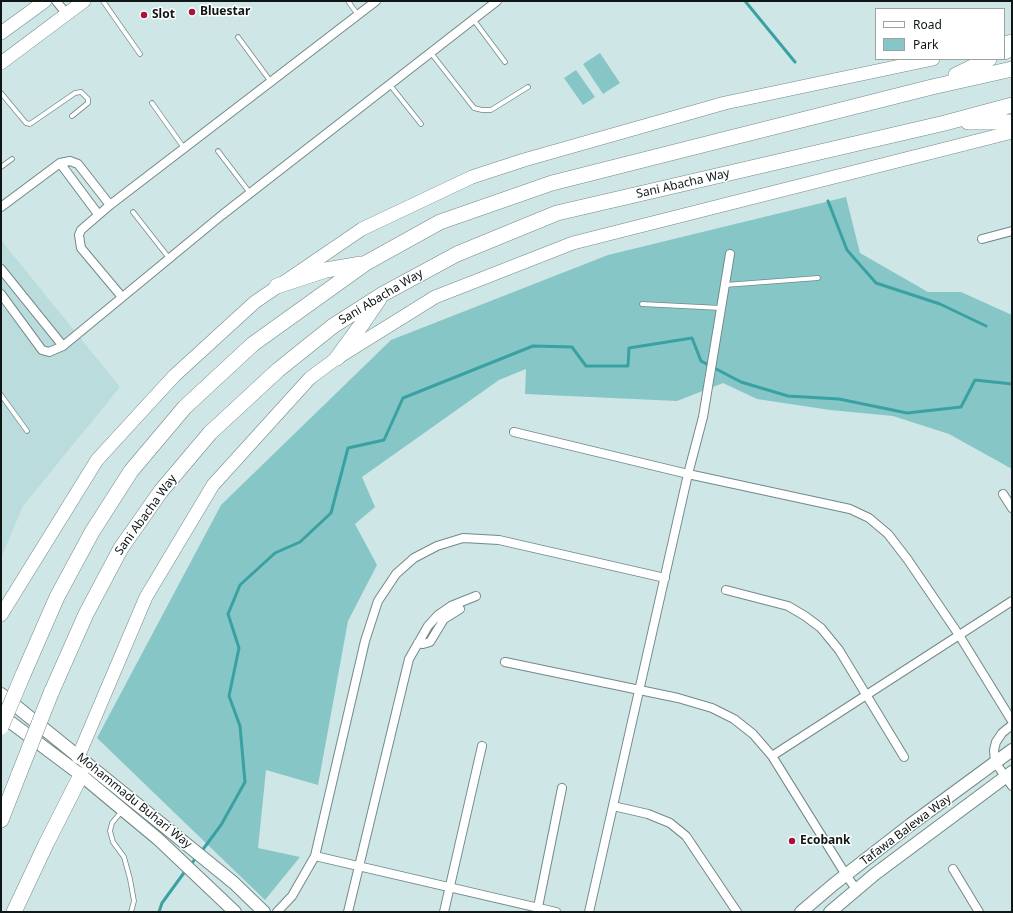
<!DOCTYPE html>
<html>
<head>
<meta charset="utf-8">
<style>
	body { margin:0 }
	#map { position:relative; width:1013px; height:913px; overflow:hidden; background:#cfe6e6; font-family:"Noto Sans",sans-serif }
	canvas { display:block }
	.frame { position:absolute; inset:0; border:2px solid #0e1616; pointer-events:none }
	.legend { position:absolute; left:875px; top:8px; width:130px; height:52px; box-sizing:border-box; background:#fff; border:1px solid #9fa2a2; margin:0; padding:5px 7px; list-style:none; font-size:12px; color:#0e1616 }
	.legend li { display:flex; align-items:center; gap:8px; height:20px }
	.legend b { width:20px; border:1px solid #9fa2a2 }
</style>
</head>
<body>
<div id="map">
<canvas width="1013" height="913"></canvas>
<div class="frame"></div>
<ul class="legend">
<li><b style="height:5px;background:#fff"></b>Road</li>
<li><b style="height:11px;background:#87c6c7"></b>Park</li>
</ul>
</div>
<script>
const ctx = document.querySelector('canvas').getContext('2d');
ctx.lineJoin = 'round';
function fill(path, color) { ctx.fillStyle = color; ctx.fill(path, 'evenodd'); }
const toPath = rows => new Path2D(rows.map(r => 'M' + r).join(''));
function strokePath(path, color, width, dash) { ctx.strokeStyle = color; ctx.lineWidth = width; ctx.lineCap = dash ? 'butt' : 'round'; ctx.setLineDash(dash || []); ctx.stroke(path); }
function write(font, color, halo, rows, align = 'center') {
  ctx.font = font + ' "Noto Sans",sans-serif'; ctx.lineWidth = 3; ctx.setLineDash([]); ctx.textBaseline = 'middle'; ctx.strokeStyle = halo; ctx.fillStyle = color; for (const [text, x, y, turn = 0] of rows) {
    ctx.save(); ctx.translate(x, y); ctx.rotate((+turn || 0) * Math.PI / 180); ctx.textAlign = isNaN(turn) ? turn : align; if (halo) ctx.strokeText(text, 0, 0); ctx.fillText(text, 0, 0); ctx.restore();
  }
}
fill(toPath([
	[1,240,120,387,23,506,1,558]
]), '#bbdcdc');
fill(toPath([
	[600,53,620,83,603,94,583,64],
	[576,70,595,97,583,105,564,78],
	[846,197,860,253,928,292,961,292,1012,315,1012,469,949,434,893,416,830,410,757,399,723,383,677,401,525,394,526,369,499,380,362,477,375,507,355,524,377,565,348,621,318,785,266,770,258,848,300,857,265,900,97,738,221,505,391,340,608,255]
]), '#87c6c7');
strokePath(toPath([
	[745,1,795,62],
	[828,201,847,250,876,283,940,304,986,326],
	[201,852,221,825,245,782,240,726,229,696,239,648,228,614,240,585,275,553,300,542,331,513,348,448,384,440,403,398,533,346,572,347,586,366,628,366,629,348,692,338,701,361,741,382,788,396,839,399,907,413,961,407,975,380,1012,384],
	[190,866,197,856],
	[159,912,162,903,186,870]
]), '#3aa1a2', 3);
const service = toPath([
	[103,1,140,54],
	[348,1,358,15],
	[473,19,505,62],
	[238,37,271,82],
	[431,53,474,108,482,110,491,110,528,87],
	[390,85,421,124],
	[1,93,26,123,30,124,75,93,81,92,88,99,88,103,72,116],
	[152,103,184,148],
	[218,151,250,193],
	[1,167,12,159],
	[133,212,169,258],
	[725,285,818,278],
	[642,304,721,308],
	[1,395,27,431],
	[121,812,112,823,110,831,113,842,124,857,130,879,134,901,131,912]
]);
const minor = toPath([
	[56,1,66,13],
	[60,163,98,214],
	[1,207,60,163,70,161,78,164,110,205],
	[982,239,1012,231],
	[1,269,63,346],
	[1,294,42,350,49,352,63,346,222,215,497,1],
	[122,297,81,248,79,235,81,230,110,205,376,1],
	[514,432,688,474,850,509,869,518,888,534,908,560,959,635,1012,721],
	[1003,494,1012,508],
	[726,590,788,606,805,616,821,628,839,650,904,757],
	[418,643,423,644,430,642,444,619,460,609],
	[505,662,678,698,712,708,734,719,753,734,772,756,846,875,856,889],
	[1012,725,1002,733,996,742,994,750,995,762,1012,786],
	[772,756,1012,601],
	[613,806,648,814,670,823,686,836,737,912],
	[315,856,556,912],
	[953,869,979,912],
	[277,912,292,896,315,856,365,641,378,601,396,574,414,558,437,546,463,538,499,540,665,578],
	[348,912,409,659,428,626,438,615,451,606,476,596],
	[444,912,482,746],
	[537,912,562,788],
	[589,912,688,474,703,417,730,254]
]);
const secondary = toPath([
	[1,694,164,826,234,883,264,912],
	[1,715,81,775,123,810,158,839,235,912],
	[801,912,834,884,910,825,1012,750],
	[830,912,875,874,1012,772]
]);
const primary = toPath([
	[1,33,45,1],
	[1004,43,1012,41],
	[1,63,84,1],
	[1,615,97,460,174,376,255,302,362,229,472,177,524,160,725,103,933,59],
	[78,757,146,597,213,485,310,378,337,358,435,297,573,243,1012,132]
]);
const motorway = toPath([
	[1004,52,1012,48],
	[956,75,989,59],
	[968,122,1012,122],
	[277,286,326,270,361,264],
	[337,358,362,324,379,299],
	[22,677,57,597,92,532,131,471,185,407,253,344,366,263,440,222,552,183,932,87,1012,69],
	[51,693,86,614,121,548,161,491,210,433,278,370,333,326,383,294,457,254,557,213,945,123,1012,105],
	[1,820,19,774],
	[14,912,46,844,81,775]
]);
strokePath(service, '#738989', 5.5);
strokePath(minor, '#738989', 10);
strokePath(secondary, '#738989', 14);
strokePath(primary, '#738989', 14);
strokePath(motorway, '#738989', 16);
strokePath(service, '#fff', 4);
strokePath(minor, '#fff', 8);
strokePath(secondary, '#fff', 12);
strokePath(primary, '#fff', 13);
strokePath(motorway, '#fff', 15);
const motorwayBridge = toPath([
	[1,727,22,677],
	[19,774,51,693]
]);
strokePath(motorwayBridge, '#738989', 16, []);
strokePath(motorwayBridge, '#fff', 15);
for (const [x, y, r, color] of [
	[192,12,4,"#a91136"],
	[144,15,4,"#a91136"],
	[792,841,4,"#a91136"]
]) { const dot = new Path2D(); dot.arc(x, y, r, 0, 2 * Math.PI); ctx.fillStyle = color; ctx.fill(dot); strokePath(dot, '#fff', 1.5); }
write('bold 12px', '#0e1616', '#fff', [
	["Bluestar",200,12],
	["Slot",152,15],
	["Ecobank",800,841]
], 'left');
write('12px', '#0e1616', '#fff', [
	["Sani Abacha Way",683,184,-13],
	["Sani Abacha Way",381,297,-31],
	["Sani Abacha Way",146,515,-54],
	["Mohammadu Buhari Way",134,801,39],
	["Tafawa Balewa Way",906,830,-37]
]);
</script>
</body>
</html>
